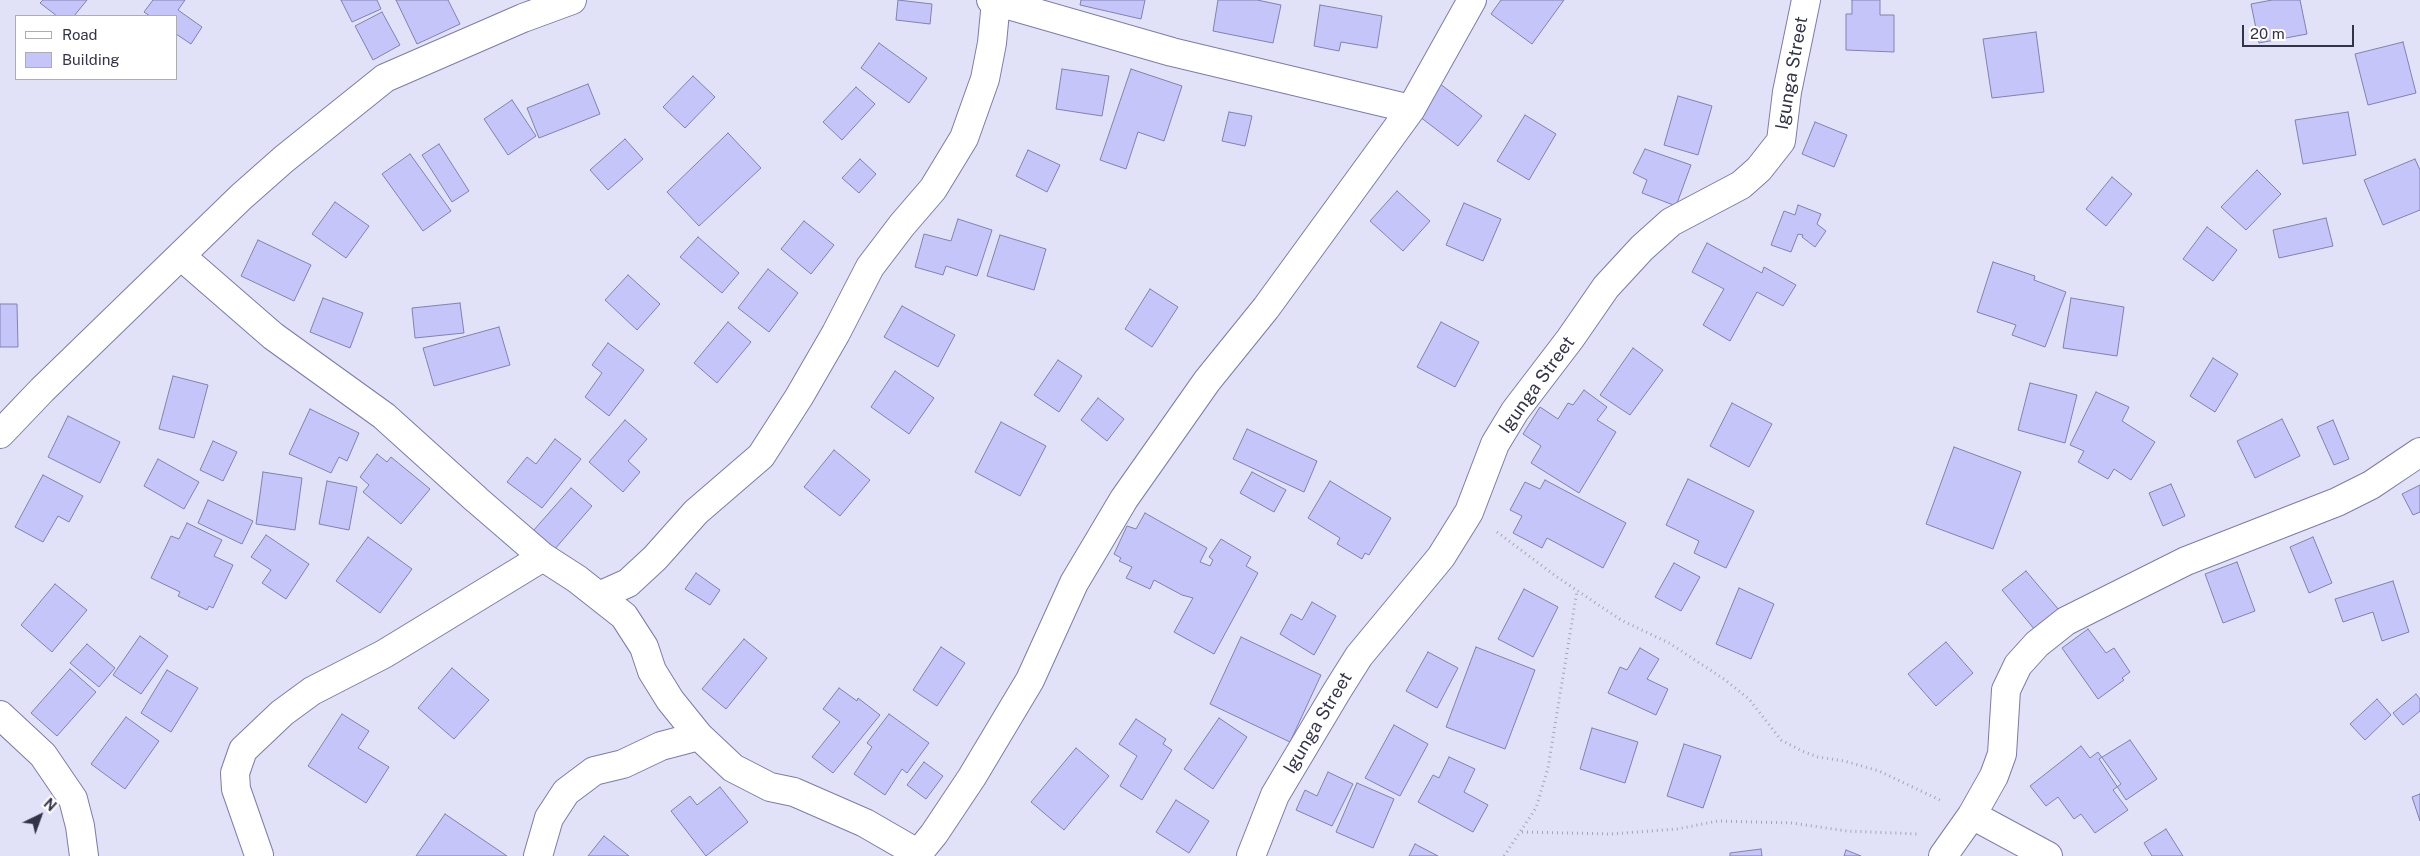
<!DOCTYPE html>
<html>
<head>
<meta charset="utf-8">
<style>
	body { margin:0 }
	#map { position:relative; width:2420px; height:856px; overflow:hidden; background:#e1e2f7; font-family:"Public Sans",sans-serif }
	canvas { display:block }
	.legend { position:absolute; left:15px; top:15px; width:162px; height:65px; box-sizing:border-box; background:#fff; border:1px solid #adadb6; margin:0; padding:6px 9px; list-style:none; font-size:15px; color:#333348 }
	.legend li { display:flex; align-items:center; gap:10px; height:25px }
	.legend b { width:25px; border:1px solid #adadb6 }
	.north { position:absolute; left:15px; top:791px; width:50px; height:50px; -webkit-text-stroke:4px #fff; paint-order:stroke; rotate:42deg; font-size:14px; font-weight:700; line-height:20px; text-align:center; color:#333348 }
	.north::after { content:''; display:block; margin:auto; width:18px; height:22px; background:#333348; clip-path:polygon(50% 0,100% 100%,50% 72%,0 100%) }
	.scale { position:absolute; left:2242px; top:25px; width:112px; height:22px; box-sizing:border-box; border:2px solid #333348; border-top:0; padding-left:6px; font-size:15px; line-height:18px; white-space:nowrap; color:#333348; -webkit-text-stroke:4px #fff; paint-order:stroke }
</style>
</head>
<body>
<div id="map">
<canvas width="2420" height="856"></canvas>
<ul class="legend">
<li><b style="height:6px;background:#fff"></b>Road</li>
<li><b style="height:14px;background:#c5c5f9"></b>Building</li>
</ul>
<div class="north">N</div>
<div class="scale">20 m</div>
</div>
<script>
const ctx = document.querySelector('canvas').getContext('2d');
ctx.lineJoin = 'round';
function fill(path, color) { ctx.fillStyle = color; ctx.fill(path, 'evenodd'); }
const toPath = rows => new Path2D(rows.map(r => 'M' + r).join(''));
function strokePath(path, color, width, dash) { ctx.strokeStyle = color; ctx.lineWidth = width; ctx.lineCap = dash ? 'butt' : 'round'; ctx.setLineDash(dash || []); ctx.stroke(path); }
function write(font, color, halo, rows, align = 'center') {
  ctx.font = font + ' "Public Sans",sans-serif'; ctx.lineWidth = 4.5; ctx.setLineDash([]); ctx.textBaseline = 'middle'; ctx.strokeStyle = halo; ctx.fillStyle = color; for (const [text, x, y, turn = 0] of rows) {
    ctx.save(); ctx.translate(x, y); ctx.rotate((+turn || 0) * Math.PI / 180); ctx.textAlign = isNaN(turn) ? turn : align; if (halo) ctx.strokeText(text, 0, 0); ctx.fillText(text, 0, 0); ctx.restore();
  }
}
const building = toPath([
	[43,0,87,0,74,16,57,16,40,3,43,0],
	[153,0,185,0,178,10,202,27,191,44,176,34,176,16,150,16,144,12,153,0],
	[341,0,377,0,381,9,352,22,341,0],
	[396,0,448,0,460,24,417,44,396,0],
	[898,0,932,4,930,24,896,20,898,0],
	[1081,0,1145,0,1141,19,1080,5,1081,0],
	[1218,0,1257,0,1281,5,1273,43,1213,31,1218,0],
	[1501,0,1564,0,1532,44,1491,14,1501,0],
	[1852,0,1880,0,1880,15,1894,15,1894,52,1846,50,1846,14,1852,14,1852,0],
	[2272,0,2300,0,2307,34,2259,43,2251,4,2272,0],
	[1320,5,1382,16,1377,48,1341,42,1339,51,1314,46,1320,5],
	[382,12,400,45,373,60,355,26,382,12],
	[2036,32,2044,92,1992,98,1983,39,2036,32],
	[2403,42,2416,93,2368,105,2355,54,2403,42],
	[879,43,927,78,909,103,861,68,879,43],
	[1062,69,1109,76,1102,116,1056,109,1062,69],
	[1131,69,1182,86,1164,141,1138,132,1126,169,1100,160,1131,69],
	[693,76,715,97,685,128,663,107,693,76],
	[1435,80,1482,116,1458,146,1411,110,1435,80],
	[588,84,600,114,539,138,527,108,588,84],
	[856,87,875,104,842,140,823,122,856,87],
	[1678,96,1712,106,1698,155,1664,145,1678,96],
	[512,100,536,136,508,155,484,119,512,100],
	[1229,112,1252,116,1245,146,1222,141,1229,112],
	[2348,112,2356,155,2303,164,2295,120,2348,112],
	[1525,115,1556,134,1529,180,1497,161,1525,115],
	[1815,122,1847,135,1834,167,1802,154,1815,122],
	[728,133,761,168,699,226,667,192,728,133],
	[625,139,643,159,608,190,590,170,625,139],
	[439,144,469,191,452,202,422,155,439,144],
	[1645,149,1691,165,1676,206,1642,193,1647,180,1633,173,1645,149],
	[1028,150,1060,165,1047,192,1016,176,1028,150],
	[410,154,451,211,423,231,382,174,410,154],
	[860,159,876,174,859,193,842,178,860,159],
	[2415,159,2420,170,2420,210,2383,225,2364,180,2415,159],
	[2257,170,2281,194,2246,230,2221,207,2257,170],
	[2112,177,2132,194,2106,226,2086,209,2112,177],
	[1397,191,1430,221,1403,251,1370,221,1397,191],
	[335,202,369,226,346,258,312,234,335,202],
	[1464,203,1501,219,1483,261,1446,245,1464,203],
	[1798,205,1821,214,1817,224,1826,231,1815,247,1802,237,1803,235,1798,234,1791,252,1771,245,1784,211,1795,215,1798,205],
	[2326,218,2333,246,2279,258,2273,230,2326,218],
	[958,219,992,230,977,276,946,266,943,275,915,267,924,234,951,241,958,219],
	[804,221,834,245,811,274,781,249,804,221],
	[2207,227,2237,250,2213,281,2183,259,2207,227],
	[1000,235,1046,249,1034,290,987,276,1000,235],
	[698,237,739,273,722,293,680,257,698,237],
	[258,240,311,265,294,301,241,276,258,240],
	[1707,243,1762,273,1764,267,1796,285,1783,306,1757,292,1730,341,1703,325,1724,289,1692,272,1707,243],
	[1993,262,2035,276,2034,280,2066,292,2045,347,2012,335,2016,325,1977,312,1993,262],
	[768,269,798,293,769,332,738,308,768,269],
	[628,275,660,304,637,330,605,300,628,275],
	[1150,289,1178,307,1152,347,1125,329,1150,289],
	[323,298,363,313,350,348,310,332,323,298],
	[2071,298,2124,307,2117,356,2063,348,2071,298],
	[460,303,464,333,415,338,412,308,460,303],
	[0,304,17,304,18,347,0,347,0,304],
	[902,306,955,335,938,367,884,337,902,306],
	[728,322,751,342,717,383,694,363,728,322],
	[1441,322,1479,342,1455,387,1417,367,1441,322],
	[499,327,510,365,434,386,423,348,499,327],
	[608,343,644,370,609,416,585,397,602,373,592,365,608,343],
	[1633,348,1663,370,1630,415,1600,395,1633,348],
	[2213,358,2238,374,2215,412,2190,396,2213,358],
	[1058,360,1082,376,1059,412,1034,395,1058,360],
	[895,371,934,398,909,434,871,407,895,371],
	[173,376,208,385,194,438,159,429,173,376],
	[2030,383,2077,395,2065,443,2018,430,2030,383],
	[1584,390,1607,407,1597,420,1616,432,1579,493,1531,463,1541,446,1523,434,1540,407,1558,419,1568,403,1573,405,1584,390],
	[2096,392,2129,407,2122,421,2155,442,2131,480,2114,469,2108,479,2078,462,2084,451,2070,445,2096,392],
	[1098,398,1124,419,1107,441,1081,420,1098,398],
	[1732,403,1772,424,1749,467,1710,446,1732,403],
	[310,409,359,433,347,461,339,457,331,473,289,454,310,409],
	[68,416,120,442,100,483,48,457,68,416],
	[2282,419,2300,456,2255,478,2237,441,2282,419],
	[625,420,647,439,628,461,640,472,623,492,589,462,625,420],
	[2333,420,2349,459,2334,465,2317,427,2333,420],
	[1001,422,1046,446,1020,496,975,472,1001,422],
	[1247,429,1317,461,1304,492,1233,459,1247,429],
	[555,439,581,459,542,508,507,482,527,457,536,464,555,439],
	[213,441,237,452,223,481,200,470,213,441],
	[1954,447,2021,472,1993,549,1926,524,1954,447],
	[834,450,870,480,840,516,804,487,834,450],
	[377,454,387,462,391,457,430,489,401,524,363,492,369,485,360,477,377,454],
	[158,459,199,482,184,509,144,486,158,459],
	[263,472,302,478,295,530,256,524,263,472],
	[1252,472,1286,490,1274,512,1240,493,1252,472],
	[43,475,83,496,69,522,58,516,43,542,15,527,43,475],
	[1688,479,1754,511,1726,568,1694,553,1699,541,1666,525,1688,479],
	[1545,480,1626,523,1603,568,1547,538,1542,548,1513,533,1522,516,1510,510,1525,482,1540,489,1545,480],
	[327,481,357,487,349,530,319,524,327,481],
	[1330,481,1391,518,1369,555,1365,553,1362,559,1337,544,1340,538,1308,518,1330,481],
	[2171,484,2185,516,2163,526,2149,493,2171,484],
	[2420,485,2420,512,2413,515,2402,494,2420,485],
	[571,488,592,506,554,550,533,531,571,488],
	[208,500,253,521,242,544,198,523,208,500],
	[1145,513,1207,548,1200,562,1210,566,1213,560,1209,557,1221,539,1251,557,1246,566,1258,573,1214,654,1174,632,1193,598,1182,595,1154,580,1150,589,1126,578,1132,567,1119,561,1121,558,1114,554,1127,526,1136,529,1145,513],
	[187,523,222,540,214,556,233,565,213,608,209,606,207,610,178,596,180,592,151,578,171,536,179,539,187,523],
	[266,535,309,564,286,599,262,583,271,570,251,557,266,535],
	[368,537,412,569,380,613,336,581,368,537],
	[2313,537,2332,583,2309,593,2290,547,2313,537],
	[2237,562,2255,611,2223,623,2205,574,2237,562],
	[1674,563,1700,577,1681,611,1655,597,1674,563],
	[2026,571,2059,610,2035,630,2002,590,2026,571],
	[696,573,720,590,710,605,685,589,696,573],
	[2393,581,2409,632,2382,641,2373,612,2343,622,2335,599,2393,581],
	[55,584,87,610,52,652,21,625,55,584],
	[1739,588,1774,604,1751,659,1716,644,1739,588],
	[1524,589,1558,607,1533,657,1498,639,1524,589],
	[1312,602,1336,616,1314,655,1280,634,1291,614,1302,620,1312,602],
	[2088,629,2106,653,2114,648,2130,672,2122,678,2124,680,2098,699,2062,648,2088,629],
	[140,636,168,656,141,694,113,675,140,636],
	[1241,637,1321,675,1290,742,1210,704,1241,637],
	[744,639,767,658,726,709,702,689,744,639],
	[1946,642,1973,673,1936,706,1908,674,1946,642],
	[87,644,115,668,99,687,70,663,87,644],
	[941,647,965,663,937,706,913,690,941,647],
	[1476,647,1535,670,1505,749,1446,727,1476,647],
	[1640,648,1659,659,1647,679,1668,689,1656,715,1608,693,1620,667,1627,670,1640,648],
	[1428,652,1458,668,1437,708,1406,691,1428,652],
	[452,668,489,700,454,739,418,708,452,668],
	[70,669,96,692,57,736,31,713,70,669],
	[167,670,198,688,171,732,141,713,167,670],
	[839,688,857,701,858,698,880,715,833,773,812,757,840,722,823,709,839,688],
	[2416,694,2420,699,2420,711,2403,725,2393,713,2416,694],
	[2377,699,2391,715,2365,740,2350,724,2377,699],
	[342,714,369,731,358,748,389,767,366,803,308,766,342,714],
	[889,714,929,743,907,773,902,769,885,795,854,774,872,747,867,743,889,714],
	[126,717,159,741,125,789,91,764,126,717],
	[1219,718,1247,737,1213,789,1184,769,1219,718],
	[1136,719,1166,739,1163,744,1172,750,1142,800,1120,786,1137,756,1119,744,1136,719],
	[1394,725,1428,744,1400,796,1365,778,1394,725],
	[1592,728,1638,742,1625,783,1580,769,1592,728],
	[2130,740,2157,779,2126,800,2099,759,2130,740],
	[1684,744,1721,756,1703,808,1667,796,1684,744],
	[2081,746,2090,758,2098,752,2121,784,2113,790,2128,810,2095,833,2081,814,2074,819,2058,797,2046,806,2030,786,2081,746],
	[1076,748,1109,776,1064,830,1031,802,1076,748],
	[1449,757,1475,769,1464,792,1488,805,1473,832,1418,802,1433,775,1439,778,1449,757],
	[924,762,943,776,926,799,907,785,924,762],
	[1328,772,1353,784,1332,826,1296,810,1305,790,1317,796,1328,772],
	[1357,783,1394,799,1373,848,1336,832,1357,783],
	[720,787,748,822,706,856,671,811,690,796,697,805,720,787],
	[2420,794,2420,821,2412,797,2420,794],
	[1176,800,1209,821,1189,853,1156,832,1176,800],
	[445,814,507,856,416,856,445,814],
	[2166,829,2183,856,2152,856,2144,843,2166,829],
	[604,836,629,856,588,856,604,836],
	[1415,844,1438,856,1409,856,1415,844],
	[1761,849,1762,856,1730,856,1730,853,1761,849],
	[1846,850,1861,856,1844,856,1846,850]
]);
fill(building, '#c5c5f9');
strokePath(building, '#8181b1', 1);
const street = toPath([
	[991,0,1172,52,1411,109],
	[181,256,273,336,384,416,477,500,543,557,577,579,624,616,644,647,652,671,670,700,699,736,733,768,770,787,794,792,865,823,917,853],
	[0,434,42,390,241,197,284,159,385,78,523,18,572,0],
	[599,596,628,583,655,558,696,512,761,456,799,397,836,333,870,267,902,225,933,189,964,138,985,79,992,43,996,1],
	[0,715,43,755,73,799,80,826,84,856],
	[1972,815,2048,856],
	[259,855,236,789,235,773,243,750,282,713,312,691,384,654,543,557],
	[538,856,549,818,566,792,594,771,623,764,661,746,699,736],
	[916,856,934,834,972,777,1030,680,1074,583,1124,499,1207,381,1266,308,1411,109,1472,0],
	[1251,856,1275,795,1337,691,1359,656,1441,557,1469,512,1495,444,1515,411,1570,339,1606,287,1642,248,1671,222,1741,185,1759,169,1781,141,1787,92,1806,0],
	[1943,856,1972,815,1994,776,2002,754,2006,690,2018,665,2037,644,2066,621,2186,561,2337,502,2371,485,2420,452]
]);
strokePath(street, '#7c7cac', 30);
strokePath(toPath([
	[1497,532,1557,577,1621,620,1669,643,1724,679,1749,699,1781,740,1802,751,1818,757,1844,761,1879,771,1942,801],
	[1522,832,1611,834,1677,829,1718,821,1792,823,1847,831,1917,834],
	[1504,856,1536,808,1548,768,1577,591]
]), '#a4a5ba', 3, [1, 4]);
strokePath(street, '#fff', 28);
write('18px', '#333348', '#fff', [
	["Igunga Street",1792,73,-80],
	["Igunga Street",1537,385,-54],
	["Igunga Street",1318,723,-59]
]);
</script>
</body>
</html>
